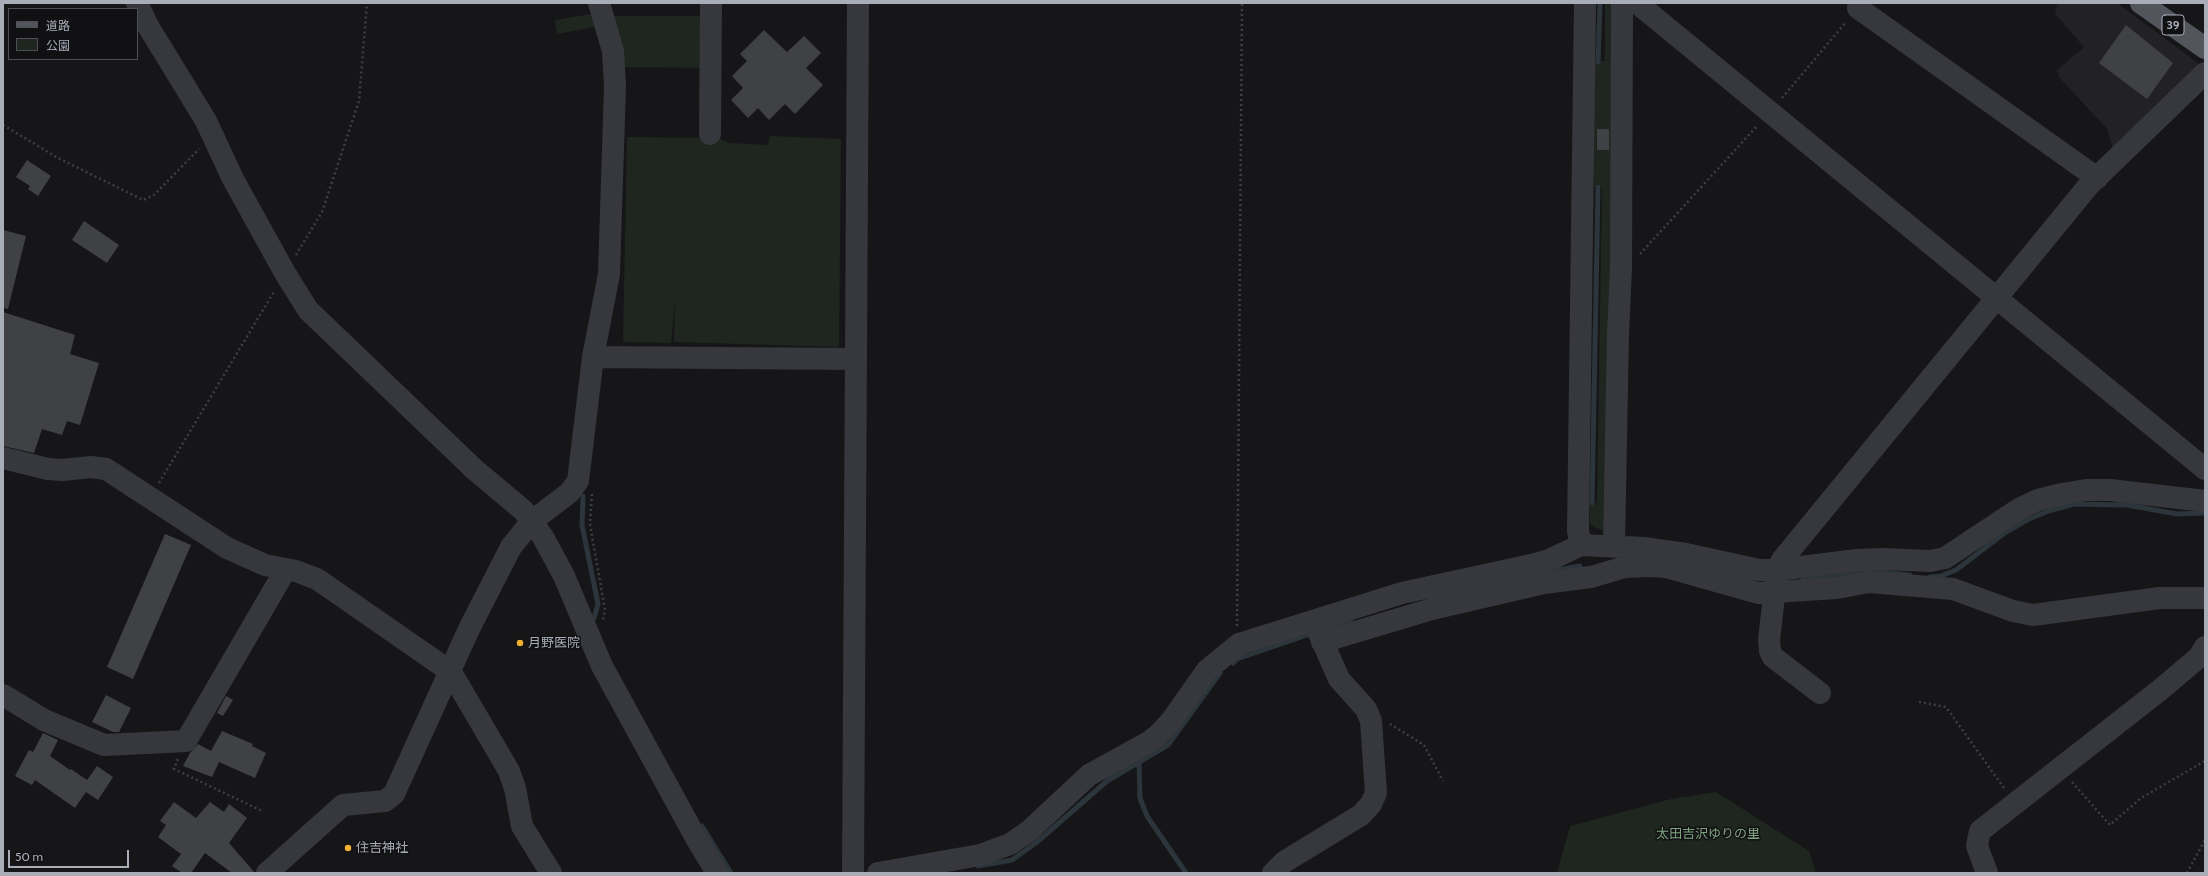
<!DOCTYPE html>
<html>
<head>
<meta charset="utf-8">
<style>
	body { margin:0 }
	#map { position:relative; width:2208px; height:876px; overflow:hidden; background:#161618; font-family:Cabin,"Noto Sans JP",sans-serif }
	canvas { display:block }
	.frame { position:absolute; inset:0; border:4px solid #a8adb8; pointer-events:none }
	.legend { position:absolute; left:8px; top:8px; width:130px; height:52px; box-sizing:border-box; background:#111113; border:1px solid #4d4f55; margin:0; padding:5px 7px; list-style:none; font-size:12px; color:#a8adb8 }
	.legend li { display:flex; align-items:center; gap:8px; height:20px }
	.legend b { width:20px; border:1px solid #4d4f55 }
	.scale { position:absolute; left:8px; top:850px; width:121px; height:18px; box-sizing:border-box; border:2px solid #a8adb8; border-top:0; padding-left:5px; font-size:12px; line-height:14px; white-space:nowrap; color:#a8adb8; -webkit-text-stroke:3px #111113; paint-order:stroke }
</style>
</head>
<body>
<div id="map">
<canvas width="2208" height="876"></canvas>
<div class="frame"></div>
<ul class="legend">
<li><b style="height:5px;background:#53555c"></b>道路</li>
<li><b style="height:11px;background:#1e261f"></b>公園</li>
</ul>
<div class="scale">50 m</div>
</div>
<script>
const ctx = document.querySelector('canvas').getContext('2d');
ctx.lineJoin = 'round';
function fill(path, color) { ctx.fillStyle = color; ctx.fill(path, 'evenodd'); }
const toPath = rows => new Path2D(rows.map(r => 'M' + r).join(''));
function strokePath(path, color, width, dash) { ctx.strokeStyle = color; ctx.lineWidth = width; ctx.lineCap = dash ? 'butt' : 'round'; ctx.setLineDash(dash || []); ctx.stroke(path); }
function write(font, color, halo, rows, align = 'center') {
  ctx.font = font + ' Cabin,"Noto Sans JP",sans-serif'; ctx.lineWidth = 3; ctx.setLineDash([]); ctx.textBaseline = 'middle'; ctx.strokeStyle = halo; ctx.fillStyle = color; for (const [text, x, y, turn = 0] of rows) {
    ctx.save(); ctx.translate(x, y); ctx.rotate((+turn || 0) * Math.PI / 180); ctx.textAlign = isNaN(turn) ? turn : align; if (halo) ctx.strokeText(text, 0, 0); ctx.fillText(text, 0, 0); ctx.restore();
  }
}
fill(toPath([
	[2058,3,2117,3,2198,63,2200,73,2114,152,2107,129,2059,77,2057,70,2084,47,2057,16,2055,11]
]), '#222225');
fill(toPath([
	[1605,3,1617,3,1608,532,1598,529,1590,524,1590,503,1597,503,1602,187,1594,187,1592,61,1605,61],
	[591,14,595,27,557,34,555,20],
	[611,16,703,16,705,68,622,67],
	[770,136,841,139,839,347,674,342,675,301,671,343,623,342,627,137,718,138,730,143,768,145],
	[1716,792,1809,851,1816,873,1557,873,1570,826,1671,799]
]), '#1e261f');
strokePath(toPath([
	[1598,62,1600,3],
	[583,496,582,525,598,604,594,618],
	[1592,503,1598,187],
	[1553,571,1580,566],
	[1930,577,1941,576,1956,570,2006,532,2027,520,2048,511,2074,504,2127,505,2177,514,2205,513],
	[1803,580,1863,570,1910,575],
	[1323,630,1351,622],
	[1233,663,1237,659,1313,633],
	[1139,762,1140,798,1147,816,1186,873],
	[702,826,731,873],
	[978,866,1012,860,1037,842,1107,781,1168,745,1220,673]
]), '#2c353c', 5);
fill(toPath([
	[2126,25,2173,63,2147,99,2099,63],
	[764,30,787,52,804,36,821,53,806,68,823,85,795,114,785,104,769,120,758,108,748,118,731,100,743,88,732,76,747,61,740,54],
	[1597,129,1609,129,1609,150,1597,150],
	[27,160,51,176,38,196,28,189,30,186,16,177],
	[84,221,119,245,107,263,72,240],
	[3,230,26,236,8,309,3,308],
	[3,312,75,335,70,354,99,363,80,425,67,421,62,435,42,429,34,453,3,446],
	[165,534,191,545,133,679,107,667],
	[106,695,131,708,119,732,113,732,92,722],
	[226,696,233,700,223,716,217,713],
	[222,731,253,744,252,746,266,753,255,778,219,762,212,777,183,766,190,753,198,744,211,751],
	[43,733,58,740,50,756,70,770,71,769,87,780,97,766,113,777,98,800,86,792,75,808,35,780,32,785,15,776,29,750,33,752],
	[174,802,196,818,210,802,224,812,229,804,247,818,229,843,255,873,232,873,205,853,191,873,182,873,172,866,181,854,158,837,166,825,160,821]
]), '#404145');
strokePath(toPath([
	[1782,98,1846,22],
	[3,125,58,158,143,200,154,195,199,149],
	[1640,254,1758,125],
	[296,255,322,212,359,101,367,3],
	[159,483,275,290],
	[592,494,590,524,605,610,603,620],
	[1237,626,1242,3],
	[1919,702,1946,707,2004,788],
	[1390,724,1424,745,1443,781],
	[178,759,174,769,262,811],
	[2072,782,2110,825,2141,798,2205,761],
	[2187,873,2205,840]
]), '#3d3f44', 2.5, [2, 3]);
strokePath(toPath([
	[137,3,148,26,206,121,233,179,285,273,308,310,474,469,524,511,543,537,564,576,602,666,696,838,717,873],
	[1637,3,2205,469],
	[1858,8,2097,178],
	[710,134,711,3],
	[593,357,855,359],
	[3,458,48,469,62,470,91,467,106,469,227,548,265,565,296,571,317,579,451,672,509,771,515,788,522,826,551,873],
	[1581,545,1578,531,1585,3],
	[1614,545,1618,334,1621,269,1622,3],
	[1322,642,1432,609,1544,583,1591,577,1625,567,1649,566,1666,567,1758,593,1837,588,1869,582,1953,589,2013,611,2033,615,2160,598,2205,598],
	[1820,693,1773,657,1770,651,1769,640,1777,570,1782,560,2089,185,2205,73],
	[3,695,44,720,104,745,186,741,286,569],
	[267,873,343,805,385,801,394,794,469,629,511,547,532,521,569,493,578,481,593,357,609,274,615,86,613,51,599,3],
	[853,873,858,3],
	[878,873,980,855,1010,844,1029,831,1089,775,1149,742,1158,735,1171,721,1207,670,1239,644,1402,593,1531,565,1549,560,1581,545,1644,548,1686,554,1759,570,1777,570,1857,560,1883,559,1930,561,1945,558,2019,509,2038,500,2062,494,2086,490,2110,490,2205,501],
	[1273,873,1284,862,1361,815,1371,804,1376,793,1371,721,1366,709,1339,679,1317,629],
	[1987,873,1977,846,1980,831,2160,690,2199,657,2205,647]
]), '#37383d', 22);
strokePath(toPath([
	[2141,3,2205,48]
]), '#53555c', 22);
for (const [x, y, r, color] of [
	[520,643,4,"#f2b134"],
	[348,848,4,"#f2b134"]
]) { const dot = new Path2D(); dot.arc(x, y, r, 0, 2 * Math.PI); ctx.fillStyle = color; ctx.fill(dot); strokePath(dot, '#111113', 1.5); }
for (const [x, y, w] of [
	[2173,25,22]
]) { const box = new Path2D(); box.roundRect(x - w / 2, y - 10, w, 20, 3); ctx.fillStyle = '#111113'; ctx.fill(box); strokePath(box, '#a8adb8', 1); }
write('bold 12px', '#a8adb8', null, [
	["39",2173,25]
]);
write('13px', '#a8adb8', '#111113', [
	["月野医院",528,643],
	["住吉神社",356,848]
], 'left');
write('13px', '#7fa381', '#111113', [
	["太田吉沢ゆりの里",1708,834]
]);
</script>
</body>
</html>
